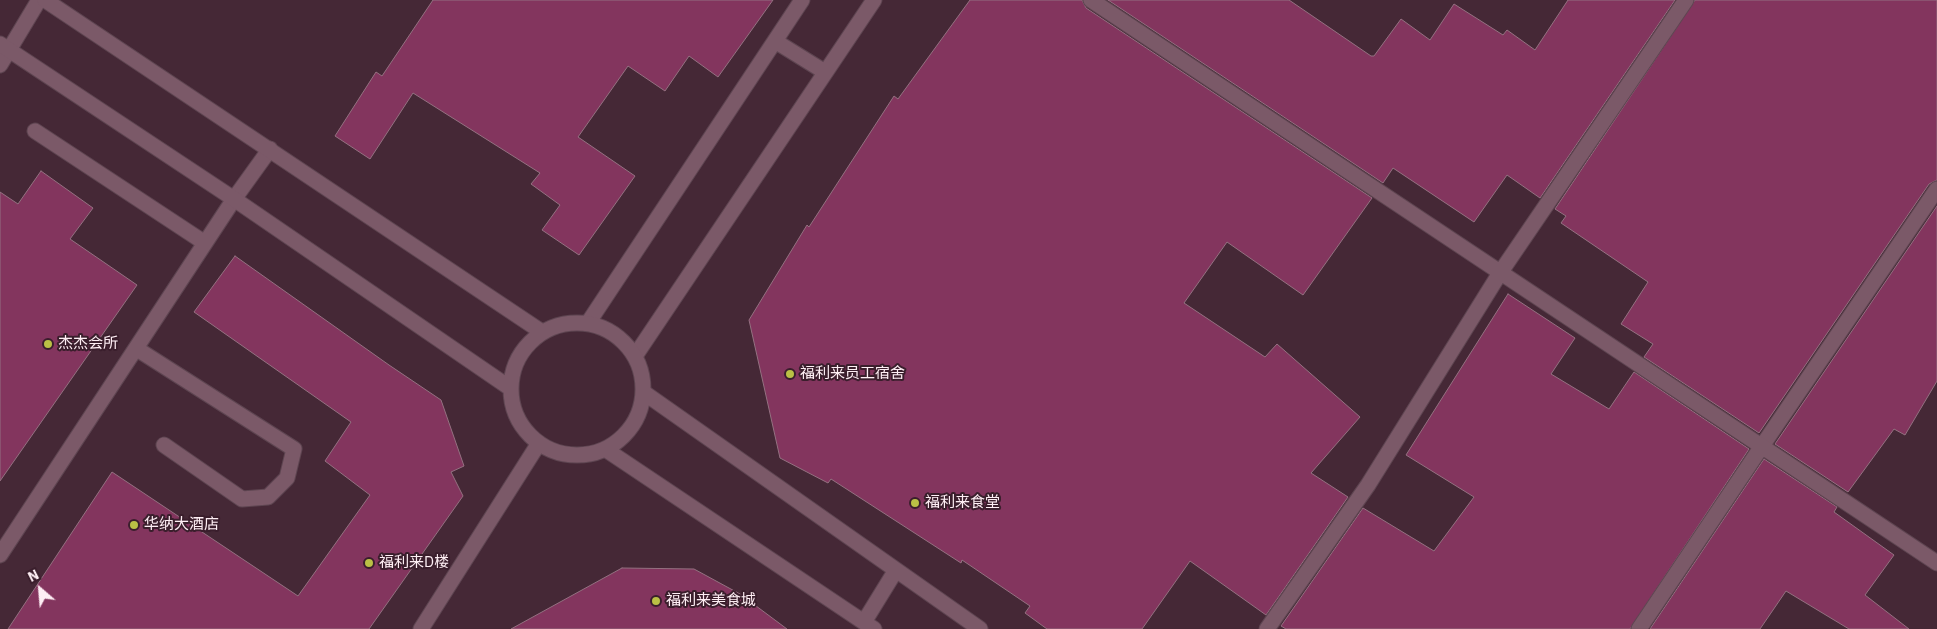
<!DOCTYPE html>
<html>
<head>
<meta charset="utf-8">
<style>
	body { margin:0 }
	#map { position:relative; width:1937px; height:629px; overflow:hidden; background:#452836; font-family:"IBM Plex Sans",sans-serif }
	canvas { display:block }
	.north { position:absolute; left:15px; top:564px; width:50px; height:50px; -webkit-text-stroke:4px #3a1e2c; paint-order:stroke; rotate:333deg; font-size:14px; font-weight:700; line-height:20px; text-align:center; color:#feeef4 }
	.north::after { content:''; display:block; margin:auto; width:18px; height:22px; background:#feeef4; clip-path:polygon(50% 0,100% 100%,50% 72%,0 100%) }
</style>
</head>
<body>
<div id="map">
<canvas width="1937" height="629"></canvas>
<div class="north">N</div>
</div>
<script>
const ctx = document.querySelector('canvas').getContext('2d');
ctx.lineJoin = 'round';
function fill(path, color) { ctx.fillStyle = color; ctx.fill(path, 'evenodd'); }
const toPath = rows => new Path2D(rows.map(r => 'M' + r).join(''));
function strokePath(path, color, width, dash) { ctx.strokeStyle = color; ctx.lineWidth = width; ctx.lineCap = dash ? 'butt' : 'round'; ctx.setLineDash(dash || []); ctx.stroke(path); }
function write(font, color, halo, rows, align = 'center') {
  ctx.font = font + ' "IBM Plex Sans","Noto Sans SC",sans-serif'; ctx.lineWidth = 4; ctx.setLineDash([]); ctx.textBaseline = 'middle'; ctx.strokeStyle = halo; ctx.fillStyle = color; for (const [text, x, y, turn = 0] of rows) {
    ctx.save(); ctx.translate(x, y); ctx.rotate((+turn || 0) * Math.PI / 180); ctx.textAlign = isNaN(turn) ? turn : align; if (halo) ctx.strokeText(text, 0, 0); ctx.fillText(text, 0, 0); ctx.restore();
  }
}
const building = toPath([
	[433,0,773,0,718,77,689,56,665,91,628,66,578,137,635,176,579,255,542,230,560,205,531,184,540,173,413,93,370,159,335,136,376,72,382,76,433,0],
	[970,0,1082,0,1086,8,1372,198,1303,295,1227,242,1184,303,1265,357,1277,344,1360,417,1311,473,1348,497,1266,615,1190,561,1142,629,1047,629,1025,613,1030,606,962,560,961,563,831,479,828,483,780,458,749,320,807,225,809,227,894,96,898,99,970,0],
	[1108,0,1289,0,1371,56,1374,56,1401,19,1430,40,1454,4,1503,35,1507,30,1535,50,1568,0,1675,0,1540,198,1507,175,1474,222,1393,168,1383,183,1108,0],
	[1695,0,1937,0,1937,180,1929,184,1759,433,1644,357,1653,344,1621,324,1648,282,1561,223,1566,216,1555,209,1695,0],
	[41,171,93,208,70,239,137,285,0,481,0,192,18,204,41,171],
	[1937,206,1937,381,1905,435,1894,429,1848,492,1775,444,1937,206],
	[235,256,389,365,441,400,464,466,451,472,463,496,369,629,8,629,112,472,298,596,370,495,325,461,351,422,194,312,235,256],
	[1508,294,1575,338,1551,374,1609,409,1634,372,1749,449,1630,629,1286,629,1281,626,1363,508,1434,551,1474,497,1406,455,1508,294],
	[1764,459,1837,507,1834,512,1894,555,1865,595,1909,629,1849,629,1786,591,1760,629,1650,629,1764,459],
	[622,568,694,569,740,594,787,629,511,629,622,568]
]);
fill(building, '#83355e');
strokePath(building, '#947181', 1);
const service = toPath([
	[35,131,205,243],
	[137,349,294,449,287,478,268,497,242,499,164,445],
	[1762,446,1937,189],
	[0,555,234,199,270,149]
]);
const minor = toPath([
	[1091,0,1937,563],
	[775,41,825,72],
	[0,65,39,0],
	[588,323,802,0],
	[635,356,874,0],
	[1267,629,1368,485,1500,273,1686,0],
	[1639,629,1762,446]
]);
const tertiary = toPath([
	[45,0,542,332],
	[0,44,234,199,510,388],
	'511 389a66 66 0 1 1 132 0a66 66 0 1 1-132 0Z',
	[643,392,980,629],
	[605,449,874,629],
	[864,622,896,570],
	[421,629,539,443]
]);
strokePath(service, '#5e4551', 17);
strokePath(minor, '#5e4551', 17);
strokePath(tertiary, '#5e4551', 17);
strokePath(service, '#7b5968', 15);
strokePath(minor, '#7b5968', 15);
strokePath(tertiary, '#7b5968', 15);
for (const [x, y, r, color] of [
	[48,344,5,"#bac045"],
	[790,374,5,"#bac045"],
	[915,503,5,"#bac045"],
	[134,525,5,"#bac045"],
	[369,563,5,"#bac045"],
	[656,601,5,"#bac045"]
]) { const dot = new Path2D(); dot.arc(x, y, r, 0, 2 * Math.PI); ctx.fillStyle = color; ctx.fill(dot); strokePath(dot, '#3a1e2c', 2); }
write('15px', '#feeef4', '#3a1e2c', [
	["杰杰会所",58,344],
	["福利来员工宿舍",800,374],
	["福利来食堂",925,503],
	["华纳大酒店",144,525],
	["福利来D楼",379,563],
	["福利来美食城",666,601]
], 'left');
</script>
</body>
</html>
